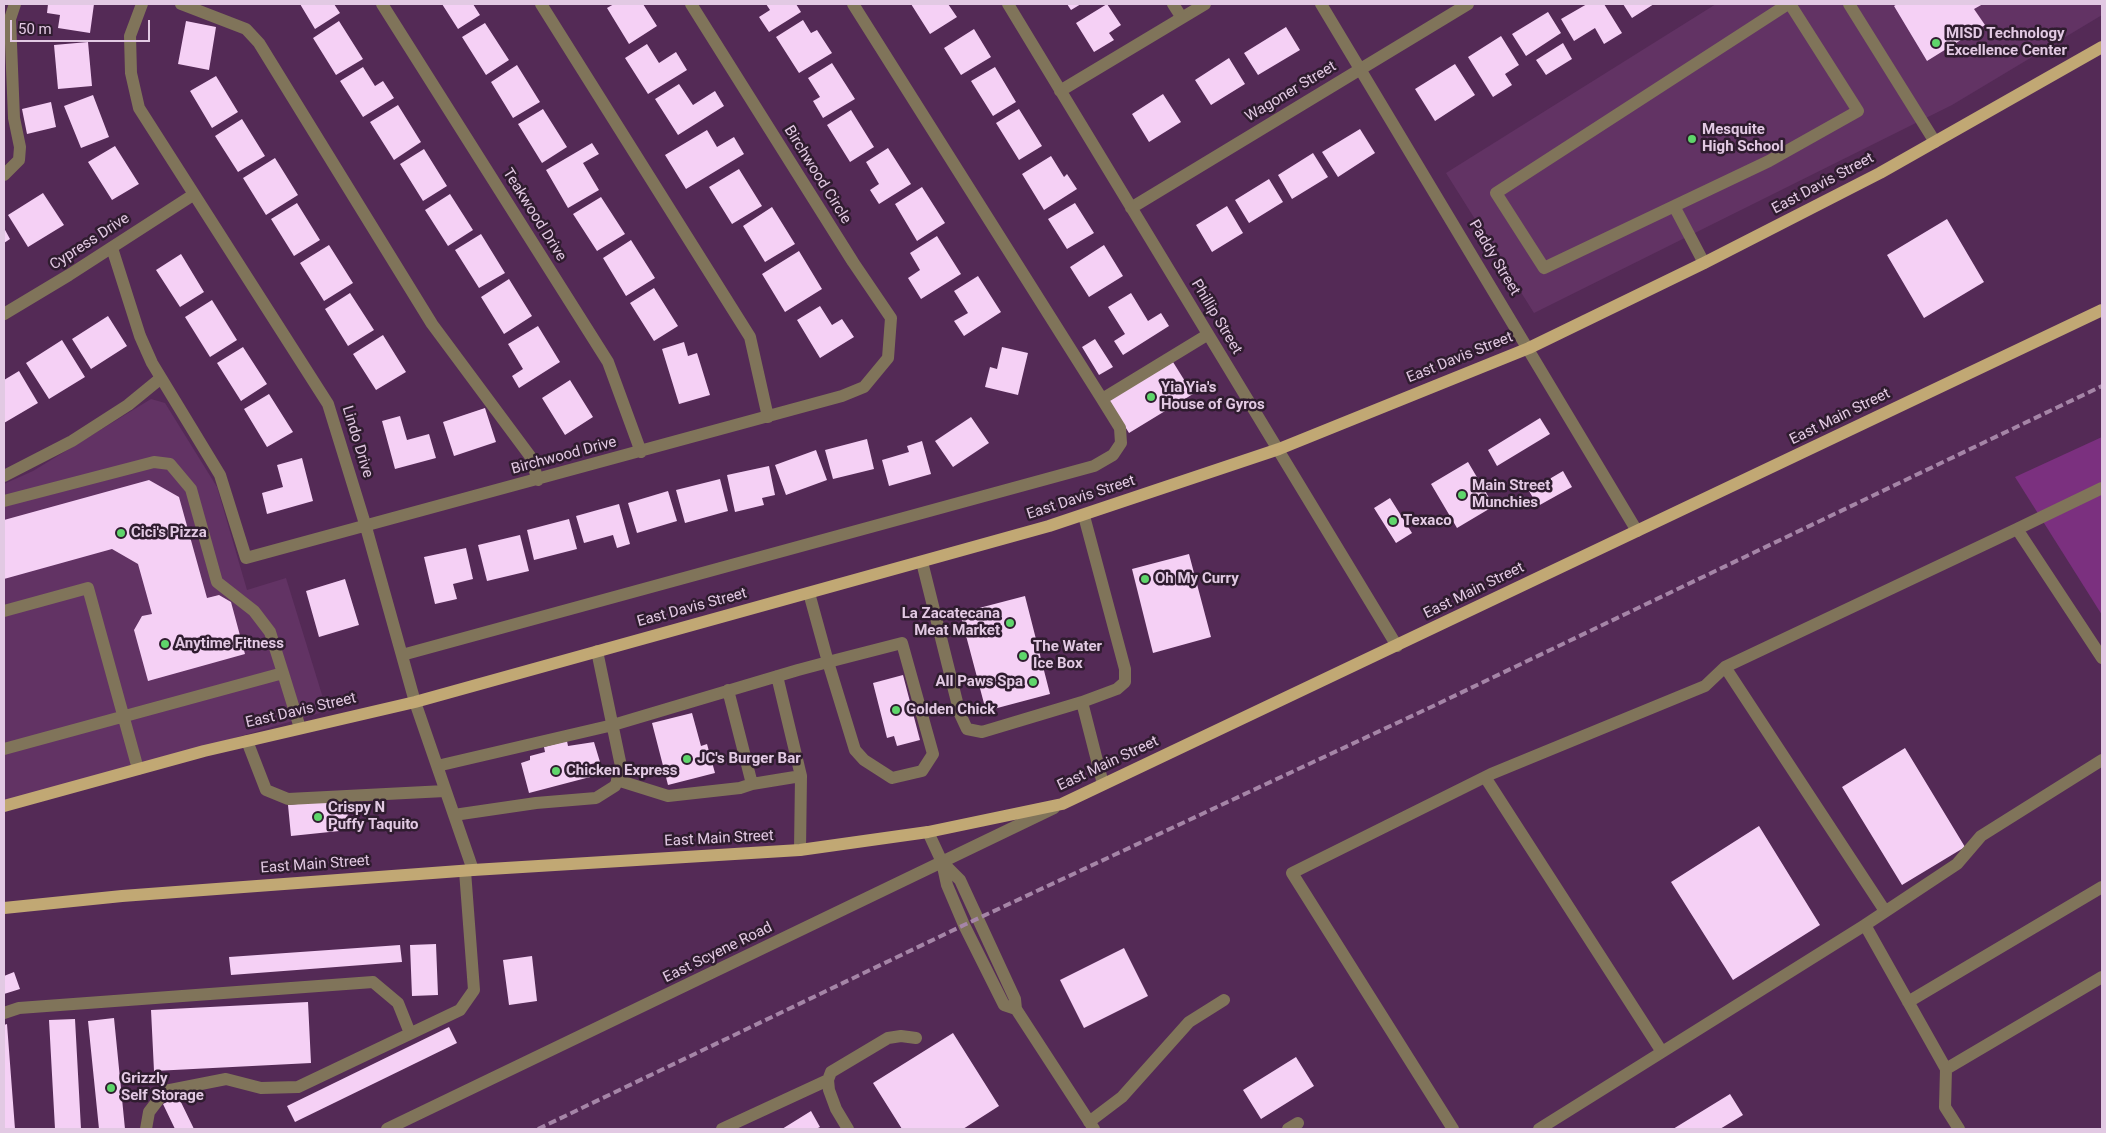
<!DOCTYPE html>
<html>
<head>
<meta charset="utf-8">
<style>
	body { margin:0 }
	#map { position:relative; width:2106px; height:1133px; overflow:hidden; background:#542a56; font-family:Roboto,sans-serif }
	canvas { display:block }
	.frame { position:absolute; inset:0; border:5px solid #e2c9e3; pointer-events:none }
	.scale { position:absolute; left:10px; top:20px; width:140px; height:22px; box-sizing:border-box; border:2px solid #e2c9e3; border-top:0; padding-left:6px; font-size:15px; line-height:18px; white-space:nowrap; color:#e2c9e3; -webkit-text-stroke:4px #2f1c2f; paint-order:stroke }
</style>
</head>
<body>
<div id="map">
<canvas width="2106" height="1133"></canvas>
<div class="frame"></div>
<div class="scale">50 m</div>
</div>
<script>
const ctx = document.querySelector('canvas').getContext('2d');
ctx.lineJoin = 'round';
function fill(path, color) { ctx.fillStyle = color; ctx.fill(path, 'evenodd'); }
const toPath = rows => new Path2D(rows.map(r => 'M' + r).join(''));
function strokePath(path, color, width, dash) { ctx.strokeStyle = color; ctx.lineWidth = width; ctx.lineCap = dash ? 'butt' : 'round'; ctx.setLineDash(dash || []); ctx.stroke(path); }
function write(font, color, halo, rows, align = 'center') {
  ctx.font = font + ' Roboto,sans-serif'; ctx.lineWidth = 5; ctx.setLineDash([]); ctx.textBaseline = 'middle'; ctx.strokeStyle = halo; ctx.fillStyle = color; for (const [text, x, y, turn = 0] of rows) {
    ctx.save(); ctx.translate(x, y); ctx.rotate((+turn || 0) * Math.PI / 180); ctx.textAlign = isNaN(turn) ? turn : align; if (halo) ctx.strokeText(text, 0, 0); ctx.fillText(text, 0, 0); ctx.restore();
  }
}
fill(toPath([
	[1716,4,2102,4,2102,15,1952,105,1534,313,1446,173],
	[151,399,165,403,217,487,247,590,286,578,327,711,4,805,4,484,33,471]
]), '#623364');
fill(toPath([
	[2102,437,2102,615,2015,477]
]), '#7b307f');
fill(toPath([
	[48,4,94,4,90,33,58,28,60,15,47,13],
	[300,4,334,4,340,13,315,29],
	[442,4,473,4,480,15,458,29],
	[614,4,643,4,657,26,629,44,607,8],
	[766,4,796,4,801,12,769,32,759,17,770,10],
	[911,4,948,4,957,17,930,34],
	[1067,4,1081,4,1071,10],
	[1107,4,1121,25,1109,33,1114,40,1094,52,1076,23],
	[1587,4,1604,4,1622,33,1604,44,1595,28,1574,41,1561,19],
	[1623,4,1654,4,1632,18],
	[1897,4,1983,4,1974,9,1985,25,1927,61,1894,6],
	[1548,12,1561,33,1526,56,1512,34],
	[803,20,811,33,817,30,832,53,799,73,776,37],
	[186,21,216,27,209,70,178,64],
	[339,21,363,59,336,75,313,38],
	[485,23,509,60,486,75,462,37],
	[1286,27,1300,50,1258,75,1244,53],
	[974,29,991,57,961,75,944,48],
	[1501,36,1519,65,1505,74,1512,85,1493,97,1468,57],
	[88,42,92,86,58,89,54,45],
	[1563,43,1572,59,1546,75,1536,60],
	[647,44,659,63,676,52,687,70,648,94,625,58],
	[1229,58,1245,84,1211,105,1195,80],
	[832,63,855,99,823,118,813,101,820,97,808,78],
	[1455,64,1475,95,1435,121,1415,89],
	[517,65,540,102,513,118,491,82],
	[363,67,375,86,383,81,394,98,363,117,340,81],
	[995,67,1016,102,993,116,971,81],
	[216,76,238,112,212,128,190,91],
	[679,84,693,105,715,91,724,106,678,135,655,99],
	[1163,94,1181,122,1149,142,1132,114],
	[93,95,109,137,81,148,64,106],
	[51,102,56,127,27,134,22,109],
	[398,105,421,142,394,160,370,122],
	[543,109,567,147,542,163,518,124],
	[1019,109,1042,146,1019,160,996,123],
	[851,110,874,147,850,162,827,125],
	[242,119,265,156,238,172,215,136],
	[1360,129,1375,153,1338,177,1322,152],
	[707,130,717,147,734,137,744,154,686,189,665,155],
	[592,143,599,154,583,163,599,190,568,208,546,170],
	[115,146,139,184,112,200,88,162],
	[888,148,911,184,879,204,870,190,879,184,866,162],
	[424,149,447,186,423,201,400,164],
	[1313,153,1328,177,1292,199,1278,175],
	[1051,156,1064,177,1067,174,1077,189,1044,210,1022,174],
	[275,158,298,195,266,215,243,178],
	[739,169,762,206,732,224,709,187],
	[1269,179,1283,202,1249,223,1235,200],
	[922,187,945,223,917,241,895,204],
	[43,193,64,225,28,247,8,215],
	[450,194,473,230,448,246,425,210],
	[601,197,625,234,597,251,573,214],
	[297,203,320,240,294,256,271,219],
	[1075,203,1094,233,1067,249,1048,219],
	[1227,206,1243,233,1212,252,1196,225],
	[772,207,795,244,765,262,743,226],
	[1947,219,1984,282,1924,318,1887,255],
	[4,228,10,239,4,243],
	[481,234,505,273,479,288,455,250],
	[937,236,961,274,921,299,908,278,920,270,910,253],
	[631,240,655,278,626,296,603,258],
	[329,245,353,283,324,301,300,263],
	[1104,245,1123,276,1089,297,1070,267],
	[799,251,822,289,785,312,762,274],
	[181,254,204,292,180,307,156,270],
	[978,276,1001,312,964,336,954,321,968,313,954,291],
	[509,279,532,316,504,334,481,297],
	[654,288,678,326,654,341,630,303],
	[350,293,374,330,348,346,325,309],
	[1131,293,1148,321,1161,313,1169,326,1123,355,1114,341,1125,334,1108,307],
	[212,300,237,340,210,357,185,317],
	[820,306,832,325,842,319,854,337,820,358,797,320],
	[108,316,127,346,91,369,72,339],
	[538,326,560,362,519,388,512,376,523,369,508,344],
	[383,335,406,372,376,390,353,354],
	[1095,339,1113,367,1099,375,1082,347],
	[62,340,85,377,49,399,26,363],
	[684,342,688,356,697,353,710,395,679,404,662,349],
	[243,347,267,384,241,401,217,363],
	[1002,347,1028,353,1018,395,985,387,990,367,997,369],
	[1173,362,1193,394,1129,433,1109,400],
	[19,371,38,403,4,423,4,380],
	[570,380,593,417,565,435,542,398],
	[269,394,293,432,267,447,244,409],
	[485,408,496,442,454,456,443,422],
	[400,416,407,440,429,434,436,458,395,469,382,421],
	[971,417,989,443,953,467,935,441],
	[1540,418,1550,434,1497,466,1488,450],
	[867,439,874,469,833,479,825,450],
	[922,441,931,474,889,486,882,460,909,452,907,446],
	[816,450,827,480,786,495,775,465],
	[302,458,313,501,267,514,262,493,283,487,277,465],
	[1468,462,1494,506,1457,528,1431,484],
	[769,466,775,495,762,498,764,505,735,512,727,475],
	[1563,471,1572,487,1538,506,1529,491],
	[720,479,728,511,685,523,676,490],
	[149,480,179,497,207,598,219,595,231,602,245,654,148,681,134,630,142,616,152,614,138,564,112,549,4,579,4,520],
	[668,491,677,521,637,533,628,503],
	[1390,498,1412,533,1396,543,1374,508],
	[619,504,630,544,617,548,613,535,584,543,576,516],
	[569,519,577,549,534,560,527,530],
	[520,535,529,571,487,581,478,545],
	[466,548,473,579,453,584,457,599,435,604,424,557],
	[1189,554,1211,637,1153,653,1132,569],
	[345,579,359,625,319,637,306,591],
	[1025,596,1050,694,986,711,960,613],
	[903,675,920,740,897,746,894,736,887,738,873,683],
	[692,713,701,746,707,744,715,773,668,785,652,723],
	[567,741,568,746,594,742,600,762,587,765,590,777,529,793,521,763,530,760,530,756,545,752,544,747],
	[1905,748,1965,847,1902,885,1842,787],
	[346,799,349,830,291,836,288,805],
	[1759,826,1820,925,1733,980,1671,882],
	[436,944,438,995,412,996,410,945],
	[400,945,402,962,231,975,229,957],
	[1124,948,1148,996,1084,1028,1060,980],
	[532,956,537,1001,509,1005,503,960],
	[14,972,20,989,4,994,4,976],
	[308,1002,311,1063,154,1071,151,1010],
	[114,1018,125,1129,99,1129,88,1021],
	[75,1019,81,1129,55,1129,49,1020],
	[7,1024,15,1129,4,1129,4,1025],
	[449,1027,457,1043,295,1122,287,1106],
	[953,1033,999,1106,963,1129,902,1129,873,1083],
	[1296,1057,1314,1086,1261,1119,1243,1090],
	[1730,1094,1743,1115,1720,1129,1673,1129],
	[178,1096,194,1129,175,1129,163,1104],
	[811,1111,820,1127,816,1129,782,1129]
]), '#f5d0f5');
strokePath(toPath([
	[142,4,130,36,131,73,139,108,328,404,366,527,415,702,473,870],
	[181,4,246,29,259,43,432,324,530,456,538,480],
	[382,4,608,362,641,452],
	[541,4,750,337,768,417],
	[853,4,1102,399],
	[1008,4,1397,646],
	[1173,4,1182,18],
	[1321,4,1637,531],
	[1788,4,1496,193,1544,268,1769,161,1858,111,1790,4],
	[1849,4,1935,142],
	[1060,91,1205,4],
	[4,175,19,160,20,147,14,118,10,19,15,4],
	[1674,206,1704,263],
	[1131,208,1468,4],
	[112,248,140,336,152,363,220,475,246,558,842,396,864,387,888,358,891,318,853,262,691,4],
	[4,314,69,275,193,195],
	[4,476,72,441,128,405,161,378],
	[4,501,154,462,170,464,191,489,217,582,254,611,270,632,283,673,4,749],
	[1084,516,1125,669,1125,682,1117,689,1082,702,1103,784],
	[2017,529,2102,488],
	[922,562,960,714,967,729,982,732,1082,702],
	[4,611,88,588,138,769],
	[402,655,1094,466,1113,455,1121,443,1120,428,1102,399,1207,335],
	[1725,667,1885,911],
	[283,673,300,728],
	[777,676,801,776,800,850],
	[247,741,266,790,288,799,445,791],
	[437,766,613,725,798,670,828,662,902,643,933,754,922,771,892,778,864,760,855,750,828,662,809,593],
	[1485,777,1662,1052],
	[617,780,668,796,740,788,752,784,728,690],
	[752,784,801,776],
	[454,815,536,803,596,798,615,786,622,771,597,651],
	[928,832,942,862,947,885,964,925,1004,1005,1016,1009],
	[942,862,960,880,1015,999,1016,1009,1094,1129],
	[1865,925,1957,864,1981,836,2102,760],
	[1908,1002,2102,887],
	[4,1013,19,1008,373,982,398,1003,410,1033],
	[1946,1069,1945,1107,1959,1129],
	[1089,1122,1122,1097,1189,1022,1224,1000],
	[146,1129,149,1112,165,1091,226,1079,261,1088,298,1087,460,1010,474,990,465,871],
	[387,1129,1054,808],
	[722,1129,828,1080],
	[848,1129,836,1109,829,1090,828,1080,831,1072,888,1038,901,1036,916,1038],
	[1288,1129,1298,1123],
	[1453,1129,1292,873,1491,774,1705,686,1725,667,2017,529,2102,658],
	[1539,1129,1865,925,1946,1069,2102,977]
]), '#80745a', 12);
strokePath(toPath([
	[4,806,204,751,415,702,1049,526,1279,449,1529,348,1704,263,1880,173,2102,47],
	[4,908,122,896,473,870,800,850,928,832,1062,804,2102,310]
]), '#c1a874', 12);
strokePath(toPath([
	[538,1129,964,925,1429,708,2102,386]
]), '#a585a7', 4, [8, 4]);
for (const [x, y, r, color] of [
	[1936,43,5,"#5fd56b"],
	[1692,139,5,"#5fd56b"],
	[1151,397,5,"#5fd56b"],
	[1462,495,5,"#5fd56b"],
	[1393,521,5,"#5fd56b"],
	[121,533,5,"#5fd56b"],
	[1145,579,5,"#5fd56b"],
	[1010,623,5,"#5fd56b"],
	[165,644,5,"#5fd56b"],
	[1023,656,5,"#5fd56b"],
	[1033,682,5,"#5fd56b"],
	[896,710,5,"#5fd56b"],
	[687,759,5,"#5fd56b"],
	[556,771,5,"#5fd56b"],
	[318,817,5,"#5fd56b"],
	[111,1088,5,"#5fd56b"]
]) { const dot = new Path2D(); dot.arc(x, y, r, 0, 2 * Math.PI); ctx.fillStyle = color; ctx.fill(dot); strokePath(dot, '#2f1c2f', 2); }
write('bold 15px', '#e2c9e3', '#2f1c2f', [
	["MISD Technology",1946,34],
	["Excellence Center",1946,51],
	["Mesquite",1702,130],
	["High School",1702,147],
	["Yia Yia's",1161,388],
	["House of Gyros",1161,405],
	["Main Street",1472,486],
	["Munchies",1472,503],
	["Texaco",1403,521],
	["Cici's Pizza",131,533],
	["Oh My Curry",1155,579],
	["La Zacatecana",1000,614,"right"],
	["Meat Market",1000,631,"right"],
	["Anytime Fitness",175,644],
	["The Water",1033,647],
	["Ice Box",1033,664],
	["All Paws Spa",1023,682,"right"],
	["Golden Chick",906,710],
	["JC's Burger Bar",697,759],
	["Chicken Express",566,771],
	["Crispy N",328,808],
	["Puffy Taquito",328,825],
	["Grizzly",121,1079],
	["Self Storage",121,1096]
], 'left');
write('15px', '#e2c9e3', '#2f1c2f', [
	["Wagoner Street",1291,92,-31],
	["Birchwood Circle",817,175,58],
	["East Davis Street",1823,184,-28],
	["Teakwood Drive",534,215,58],
	["Cypress Drive",90,242,-33],
	["Paddy Street",1494,258,59],
	["Phillip Street",1216,317,59],
	["East Davis Street",1460,358,-22],
	["East Main Street",1840,417,-26],
	["Lindo Drive",357,442,73],
	["Birchwood Drive",564,456,-15],
	["East Davis Street",1081,498,-18],
	["East Main Street",1474,591,-26],
	["East Davis Street",692,608,-15],
	["East Davis Street",301,711,-13],
	["East Main Street",1108,764,-25],
	["East Main Street",719,839,-3],
	["East Main Street",315,865,-4],
	["East Scyene Road",718,953,-26]
]);
</script>
</body>
</html>
